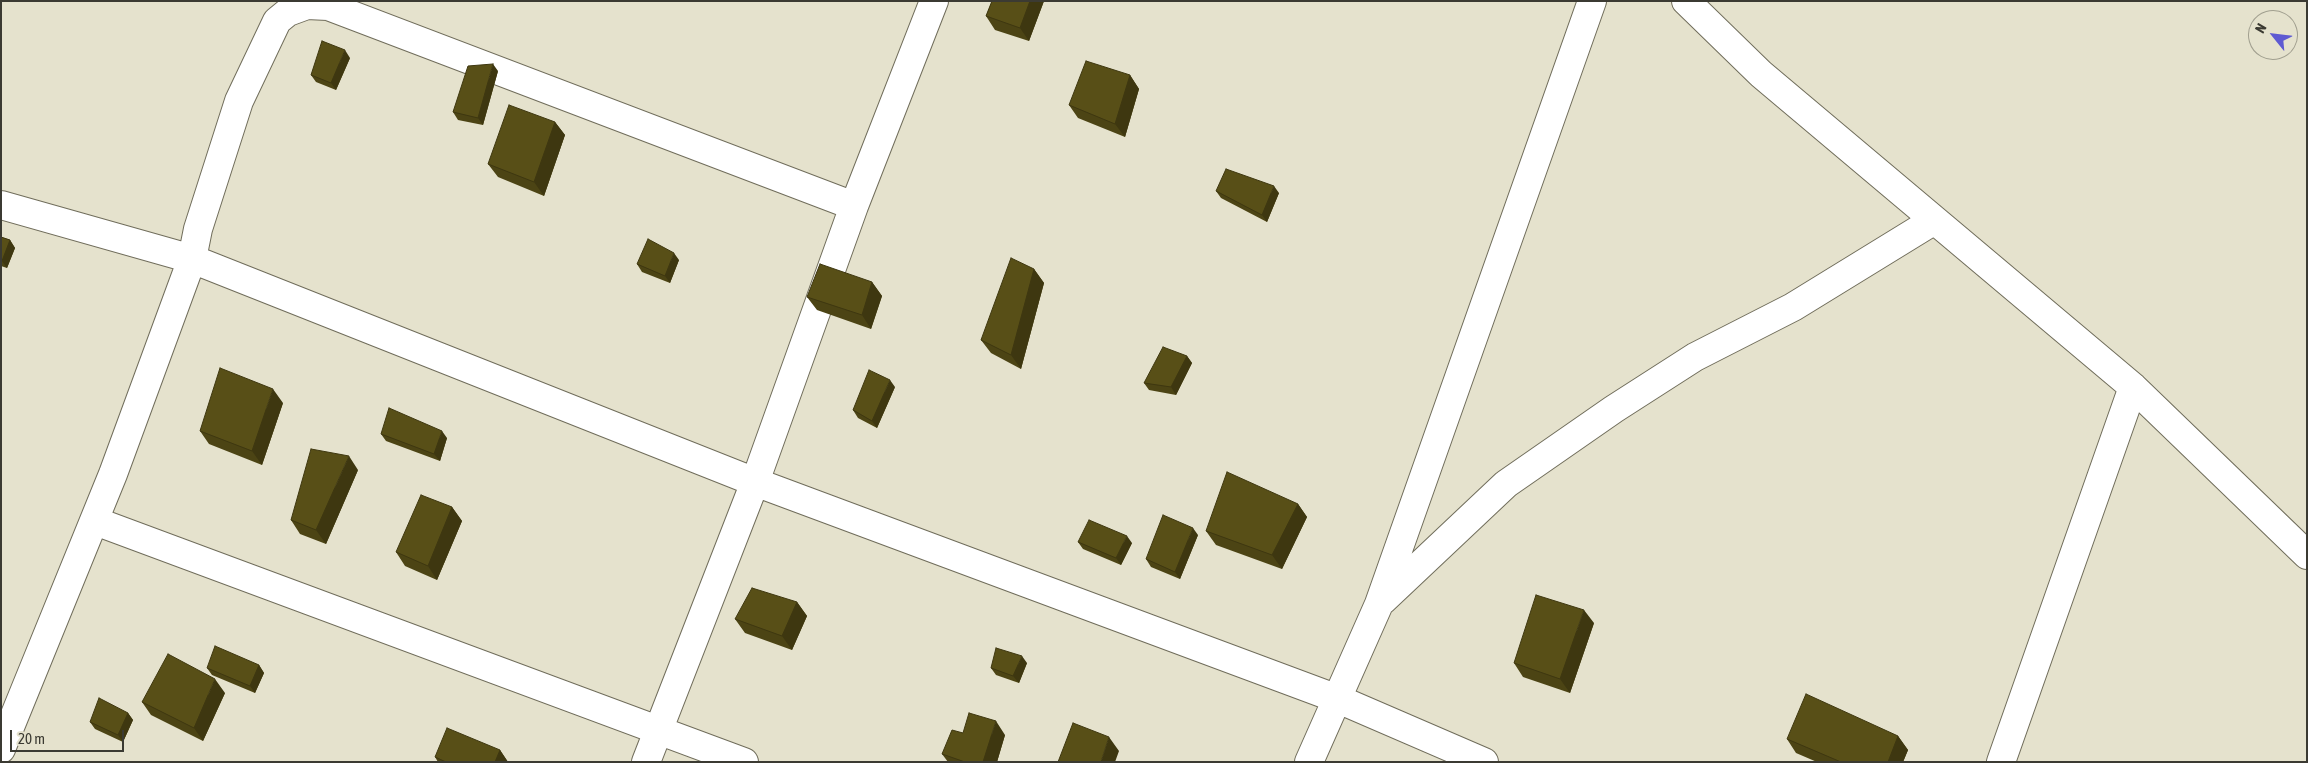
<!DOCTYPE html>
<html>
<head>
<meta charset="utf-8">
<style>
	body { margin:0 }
	#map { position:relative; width:2308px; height:763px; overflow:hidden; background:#e5e2cd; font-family:"Asap Condensed",sans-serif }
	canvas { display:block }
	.frame { position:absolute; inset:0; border:2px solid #3b3a32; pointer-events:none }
	.north { position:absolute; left:2248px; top:10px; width:50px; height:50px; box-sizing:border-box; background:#e5e2cd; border:1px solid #a19f8f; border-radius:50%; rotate:299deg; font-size:14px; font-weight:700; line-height:20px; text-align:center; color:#3b3a32 }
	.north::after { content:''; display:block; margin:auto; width:18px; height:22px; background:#5e5ad2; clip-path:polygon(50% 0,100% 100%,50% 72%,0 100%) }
	.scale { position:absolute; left:10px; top:730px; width:114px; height:22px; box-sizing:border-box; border:2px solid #3b3a32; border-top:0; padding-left:6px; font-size:15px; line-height:18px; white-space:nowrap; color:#3b3a32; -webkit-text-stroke:4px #e5e2cd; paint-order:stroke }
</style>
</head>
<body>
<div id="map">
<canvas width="2308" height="763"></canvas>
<div class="frame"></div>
<div class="north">N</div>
<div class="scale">20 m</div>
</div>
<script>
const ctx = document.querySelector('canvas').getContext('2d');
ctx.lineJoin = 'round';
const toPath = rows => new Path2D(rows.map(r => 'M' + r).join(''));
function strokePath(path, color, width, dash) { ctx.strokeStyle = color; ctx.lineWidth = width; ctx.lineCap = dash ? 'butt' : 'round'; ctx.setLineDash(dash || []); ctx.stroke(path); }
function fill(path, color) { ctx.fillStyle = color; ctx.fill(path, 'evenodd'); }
const street = toPath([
	[1686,1,1761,74,2133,387,2307,555],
	[1,205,192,259,755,482,1338,699,1484,762],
	[95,521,744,762],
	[1383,600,1506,484,1614,409,1695,357,1793,307,1933,221],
	[1,749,113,474,192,259,198,229,239,101,277,21,288,12,307,5,328,6,854,206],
	[646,762,755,482,854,206,934,1],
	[1309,762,1379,604,1592,1],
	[2001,762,2133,387]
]);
strokePath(street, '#706d5b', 30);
strokePath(street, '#fff', 28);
fill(toPath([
	[992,1,1044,1,1029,41,995,30,986,16],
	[350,58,336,90,316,82,311,75],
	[498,71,483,125,458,120,453,112],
	[1130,75,1139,89,1125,137,1078,118,1069,105],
	[555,122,565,135,544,196,498,177,488,164],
	[1216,191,1279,193,1267,222,1221,198],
	[1,237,10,240,15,248,7,268,1,266],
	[679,260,670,283,642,272,637,264],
	[1034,269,1044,283,1021,369,991,353,981,340],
	[872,282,882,296,871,329,817,310,807,297],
	[1187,356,1192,363,1176,395,1149,390,1144,383],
	[895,387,877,428,858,418,853,410],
	[283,403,262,465,209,444,200,431],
	[381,434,447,438,440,461,386,441],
	[358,470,326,544,300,534,291,520],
	[1298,504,1307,517,1282,569,1216,545,1206,531],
	[452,507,462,521,437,580,405,566,396,552],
	[1198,535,1180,579,1151,567,1146,559],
	[1078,542,1132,543,1121,565,1083,549],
	[797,602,807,616,792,650,745,633,735,619],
	[1594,623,1570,693,1523,677,1514,663],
	[1027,663,1019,683,996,675,991,668],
	[259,665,264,673,255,693,212,675,207,668],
	[225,693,203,741,151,715,142,702],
	[128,713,133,720,123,742,95,729,90,722],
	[963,733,1005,735,997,762,948,762,942,754],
	[1898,736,1908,750,1903,762,1817,762,1796,753,1787,739],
	[500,750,508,762,438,762,435,757]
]), '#4c4414');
fill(toPath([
	[1030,1,1044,1,1029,41,1020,28],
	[345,50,350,58,336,90,331,83],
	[493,64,498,71,483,125,478,118],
	[1130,75,1139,89,1125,137,1115,124],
	[555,122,565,135,544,196,534,182],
	[1274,186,1279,193,1267,222,1262,215],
	[10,240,15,248,7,268,2,261],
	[674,253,679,260,670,283,665,276],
	[1034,269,1044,283,1021,369,1011,355],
	[872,282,882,296,871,329,862,315],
	[1187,356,1192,363,1176,395,1171,387],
	[890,380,895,387,877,428,872,421],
	[273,389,283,403,262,465,252,451],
	[442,431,447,438,440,461,434,454],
	[349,456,358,470,326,544,316,530],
	[1298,504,1307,517,1282,569,1272,555],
	[452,507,462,521,437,580,428,566],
	[1193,528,1198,535,1180,579,1175,572],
	[1127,536,1132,543,1121,565,1116,558],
	[797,602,807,616,792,650,782,636],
	[1584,610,1594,623,1570,693,1560,679],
	[1022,656,1027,663,1019,683,1013,676],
	[259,665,264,673,255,693,250,686],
	[215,679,225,693,203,741,194,728],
	[128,713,133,720,123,742,118,735],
	[996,721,1005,735,997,762,983,762],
	[1898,736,1908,750,1903,762,1888,762],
	[1109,737,1119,751,1115,762,1101,762],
	[500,750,508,762,495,762]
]), '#3e3710');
const building = toPath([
	[992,1,1030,1,1020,28,986,16,992,1],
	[322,41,345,50,331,83,311,75,322,41],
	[1086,61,1130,75,1115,124,1069,105,1086,61],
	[493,64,478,118,453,112,468,66,493,64],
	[509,105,555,122,534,182,488,164,509,105],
	[1226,169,1274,186,1262,215,1216,191,1226,169],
	[1,237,10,240,2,261,1,261,1,237],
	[648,239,674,253,665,276,637,264,648,239],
	[1011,258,1034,269,1011,355,981,340,1011,258],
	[820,264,872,282,862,315,807,297,820,264],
	[1163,347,1187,356,1171,387,1144,383,1163,347],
	[220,368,273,389,252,451,200,431,220,368],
	[869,370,890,380,872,421,853,410,869,370],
	[389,408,442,431,434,454,381,434,389,408],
	[311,449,349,456,316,530,291,520,311,449],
	[1227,472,1298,504,1272,555,1206,531,1227,472],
	[421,495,452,507,428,566,396,552,421,495],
	[1163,515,1193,528,1175,572,1146,559,1163,515],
	[1089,520,1127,536,1116,558,1078,542,1089,520],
	[752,588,797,602,782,636,735,619,752,588],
	[1536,595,1584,610,1560,679,1514,663,1536,595],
	[215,646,259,665,250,686,207,668,215,646],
	[996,648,1022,656,1013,676,991,668,996,648],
	[168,654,215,679,194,728,142,702,168,654],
	[1806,694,1898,736,1888,762,1841,762,1787,739,1806,694],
	[99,698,128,713,118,735,90,722,99,698],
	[969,713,996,721,983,762,965,762,942,754,952,730,963,733,969,713],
	[1073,723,1109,737,1101,762,1058,762,1073,723],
	[447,728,500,750,495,762,446,762,435,757,447,728]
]);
fill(building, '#584f17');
strokePath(building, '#3e3710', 1);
</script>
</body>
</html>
